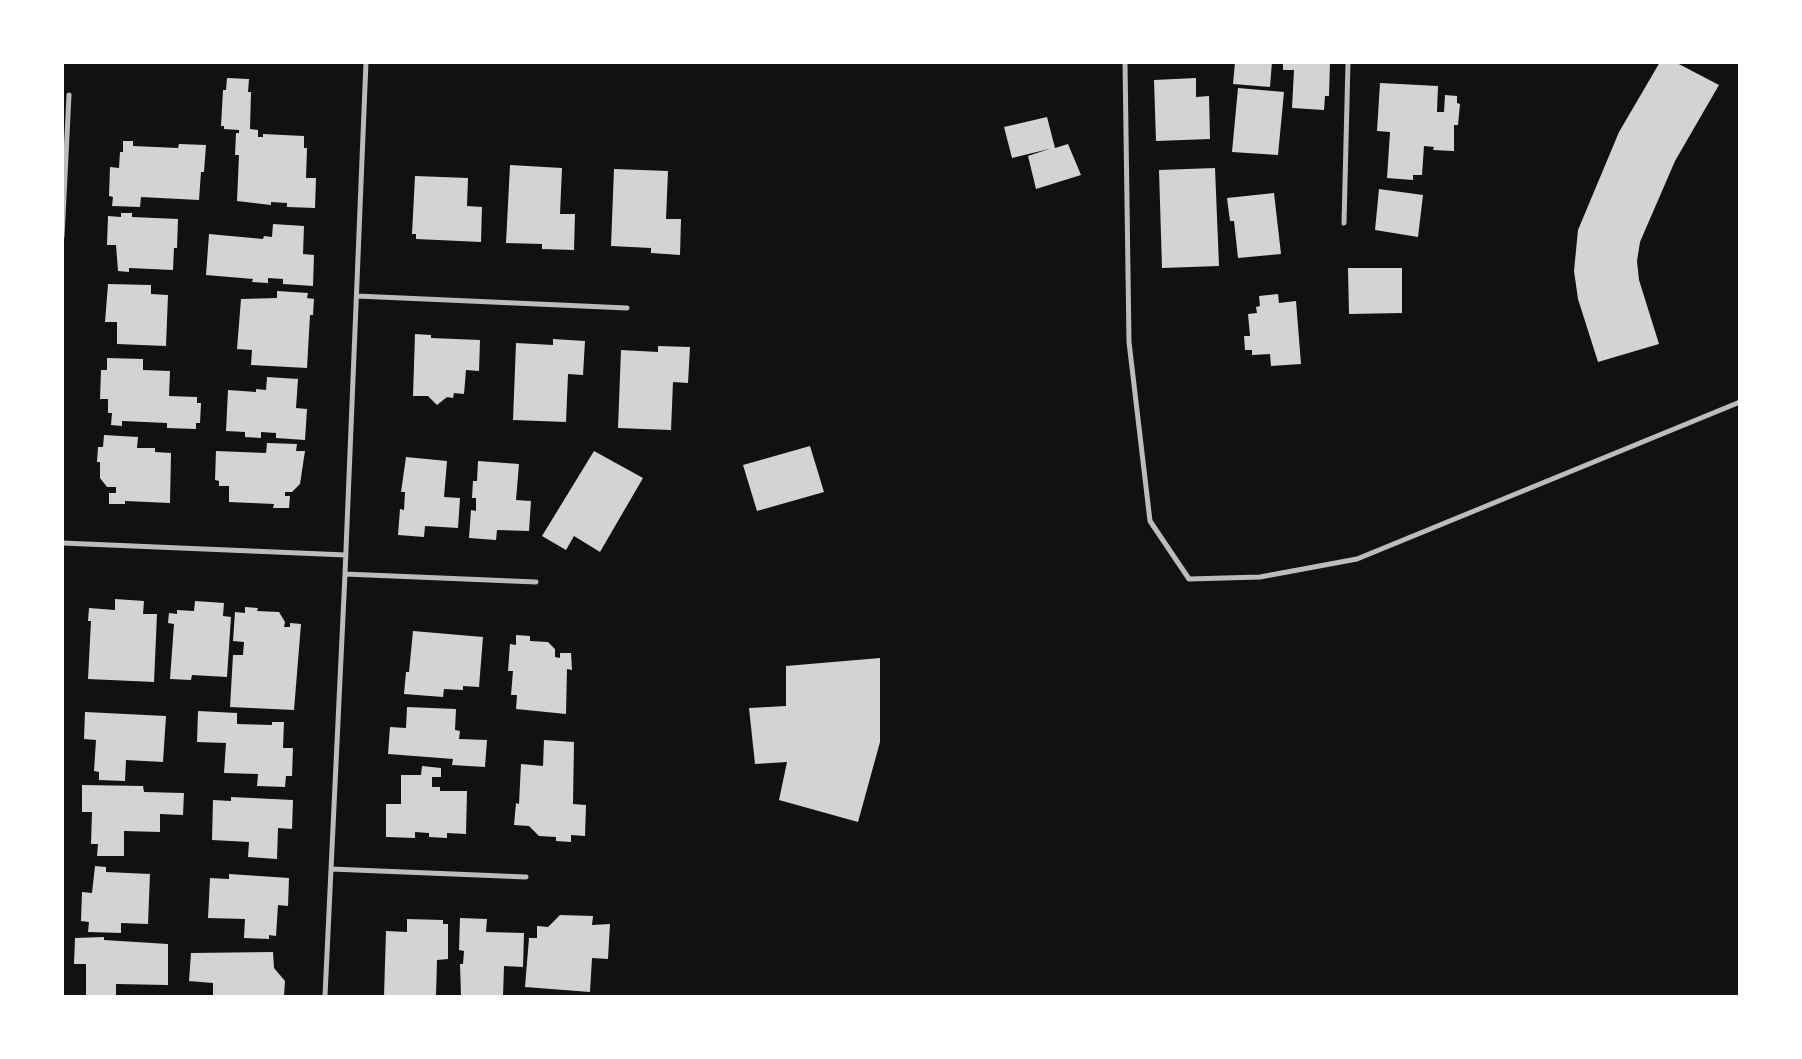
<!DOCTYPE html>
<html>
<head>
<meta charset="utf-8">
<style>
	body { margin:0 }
	#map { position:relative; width:1802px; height:1059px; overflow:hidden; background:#111; font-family:Montserrat,sans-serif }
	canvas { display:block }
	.frame { position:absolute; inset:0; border:64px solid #fff; pointer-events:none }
</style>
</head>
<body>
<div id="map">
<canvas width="1802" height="1059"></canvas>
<div class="frame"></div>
</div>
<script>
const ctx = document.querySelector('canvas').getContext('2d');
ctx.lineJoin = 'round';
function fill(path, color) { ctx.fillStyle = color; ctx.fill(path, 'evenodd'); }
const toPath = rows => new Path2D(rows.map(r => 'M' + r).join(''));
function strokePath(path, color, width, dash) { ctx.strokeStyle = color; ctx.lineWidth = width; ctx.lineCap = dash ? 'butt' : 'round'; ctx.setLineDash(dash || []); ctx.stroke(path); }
fill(toPath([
	[1235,62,1272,62,1270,87,1233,84],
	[1283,62,1330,62,1329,96,1325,96,1324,110,1292,108,1294,70,1283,70],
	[1660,62,1675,62,1719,85,1675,161,1640,242,1637,261,1639,280,1659,344,1598,362,1578,299,1574,271,1578,230,1619,132],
	[227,78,249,79,248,92,251,92,250,129,258,130,258,137,263,137,263,134,304,136,304,148,307,148,306,178,316,178,315,208,287,207,287,203,271,202,271,205,237,201,239,155,235,155,236,133,239,133,239,130,224,129,224,126,221,126,223,90,226,90],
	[1196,78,1196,97,1209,96,1210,139,1156,141,1154,80],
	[1380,83,1438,86,1437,112,1444,112,1445,95,1457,96,1457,103,1460,104,1458,125,1454,125,1454,151,1433,150,1434,147,1424,146,1422,175,1413,175,1413,180,1387,178,1390,132,1377,131],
	[1238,88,1284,92,1278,155,1232,152],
	[1047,117,1055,148,1068,144,1081,175,1036,189,1028,156,1049,149,1012,158,1004,127],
	[123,141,133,141,133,146,178,148,179,144,206,145,204,172,201,172,199,200,141,197,140,207,112,206,113,197,109,196,110,167,119,168,120,152,123,152],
	[510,165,562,168,560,214,575,214,574,250,542,249,542,244,506,243],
	[1215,168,1219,266,1162,268,1159,170],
	[614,169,668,171,666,219,681,219,680,255,651,253,651,248,611,246],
	[415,176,468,178,467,206,482,207,481,242,416,239,416,234,412,234],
	[1379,189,1423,195,1418,237,1375,230],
	[1274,193,1281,254,1238,258,1234,221,1230,221,1227,198],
	[121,213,132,213,132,217,178,219,177,248,174,248,173,270,129,268,129,272,118,271,116,245,107,245,108,216,121,217],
	[273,224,304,226,303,254,314,255,313,286,283,284,283,279,268,278,268,283,252,282,253,279,206,275,209,234,263,239,264,236,272,237],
	[1348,268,1402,268,1402,313,1349,314],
	[108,284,151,285,151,294,168,295,166,346,117,344,117,322,105,322],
	[277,291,308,293,307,298,314,299,313,315,310,315,307,368,251,365,252,350,237,349,241,299,277,298],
	[1278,294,1279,303,1296,301,1301,364,1271,366,1270,354,1252,355,1252,350,1245,350,1244,336,1250,336,1248,314,1257,313,1256,307,1260,306,1259,296],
	[415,334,431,335,431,338,480,340,479,371,466,370,464,394,454,393,453,398,447,397,437,405,428,396,413,396],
	[553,339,585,341,583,375,568,374,566,422,513,420,516,343,553,345],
	[658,346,690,347,688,383,673,382,671,430,618,428,621,350,658,352],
	[107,358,143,359,143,370,170,371,169,396,197,397,197,403,201,403,200,423,196,423,196,429,167,428,167,423,122,421,122,426,111,425,112,413,108,413,108,399,100,399,101,370,107,370],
	[267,377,298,379,296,408,307,409,305,440,276,438,276,433,261,432,261,438,245,437,245,432,226,431,228,390,256,392,256,389,266,390],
	[104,435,138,437,137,448,155,448,155,452,171,453,170,503,125,501,125,504,109,504,109,493,116,493,116,487,107,487,100,478,100,462,97,462,98,447,103,447],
	[267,443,297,444,296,451,305,451,300,484,292,492,285,492,285,496,290,496,289,508,273,508,274,504,229,502,229,486,219,486,219,481,215,480,216,451,266,453],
	[810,446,824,492,757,511,743,465],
	[594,451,643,478,600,552,574,536,566,550,542,536],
	[406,457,447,461,444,497,460,498,458,528,425,526,424,537,398,535,400,509,404,510,405,492,401,492],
	[478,461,519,464,516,500,531,501,529,531,497,530,496,540,469,538,471,510,476,511,476,498,472,498,473,481,477,481],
	[115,599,144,601,143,614,157,614,154,682,88,679,91,621,88,621,89,608,115,610],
	[195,601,224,603,223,616,231,617,227,677,192,675,191,680,170,679,174,624,168,623,169,613,177,614,177,610,194,611],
	[245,607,258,608,257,611,279,612,285,622,284,627,290,627,290,623,301,624,294,710,230,707,233,655,243,655,244,642,233,641,235,612,245,613],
	[413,631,483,637,479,687,463,686,463,690,444,689,443,697,404,694,406,672,409,672],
	[516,635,530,636,530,641,548,642,555,649,555,657,560,658,560,653,571,653,572,670,567,669,566,714,516,709,517,695,511,695,513,671,508,671,510,644,516,645],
	[880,658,880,742,858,822,779,800,787,762,755,764,749,708,786,706,786,666],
	[407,707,456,709,455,730,460,731,459,739,487,740,485,767,452,765,453,759,388,754,390,727,406,728],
	[198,711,237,713,237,724,272,725,272,722,284,722,283,748,293,748,292,776,286,776,285,787,257,786,258,774,224,773,226,743,197,742],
	[85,712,166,716,163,762,126,760,125,781,99,780,99,772,94,771,96,740,84,739],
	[544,740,574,742,573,804,586,805,585,836,571,835,571,842,556,841,556,837,539,836,529,826,514,825,516,803,519,804,521,764,543,766],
	[422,766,441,768,441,777,432,777,432,787,440,787,440,791,467,791,466,834,447,833,447,838,429,837,429,833,415,832,415,838,386,837,386,804,401,804,401,775,421,775],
	[82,785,143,786,144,792,184,793,183,815,160,814,160,832,124,831,124,856,97,856,98,844,91,844,92,812,82,812],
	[231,797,293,800,292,829,278,828,277,859,248,857,249,842,212,840,213,800,231,801],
	[95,866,106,867,106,872,150,874,148,924,121,923,121,933,88,932,89,922,81,921,82,892,92,893],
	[229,874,289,878,288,906,278,905,276,936,269,935,269,939,244,938,245,919,208,918,210,878,229,879],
	[560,915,593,916,592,925,610,924,608,959,592,958,590,992,525,987,529,938,537,938,537,926,548,927],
	[460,918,487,919,486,932,524,933,523,967,504,966,503,996,461,996,460,964,463,964,464,951,459,950],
	[407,919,443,920,443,924,448,924,448,959,437,960,436,996,384,996,386,931,407,932],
	[104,937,104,940,168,944,168,985,116,984,116,996,86,996,86,964,74,964,75,938],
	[273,952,274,968,285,981,284,996,213,996,213,983,189,981,191,953]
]), '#d3d3d3');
strokePath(toPath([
	[1125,62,1129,342,1150,521,1189,579,1260,577,1357,559,1740,402],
	[1344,223,1348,62],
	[62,237,69,95],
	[357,296,627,308],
	[62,543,346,555],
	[345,574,536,582],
	[331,869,526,877],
	[325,996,345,574,366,62]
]), '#bcbcbc', 5);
</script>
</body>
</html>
